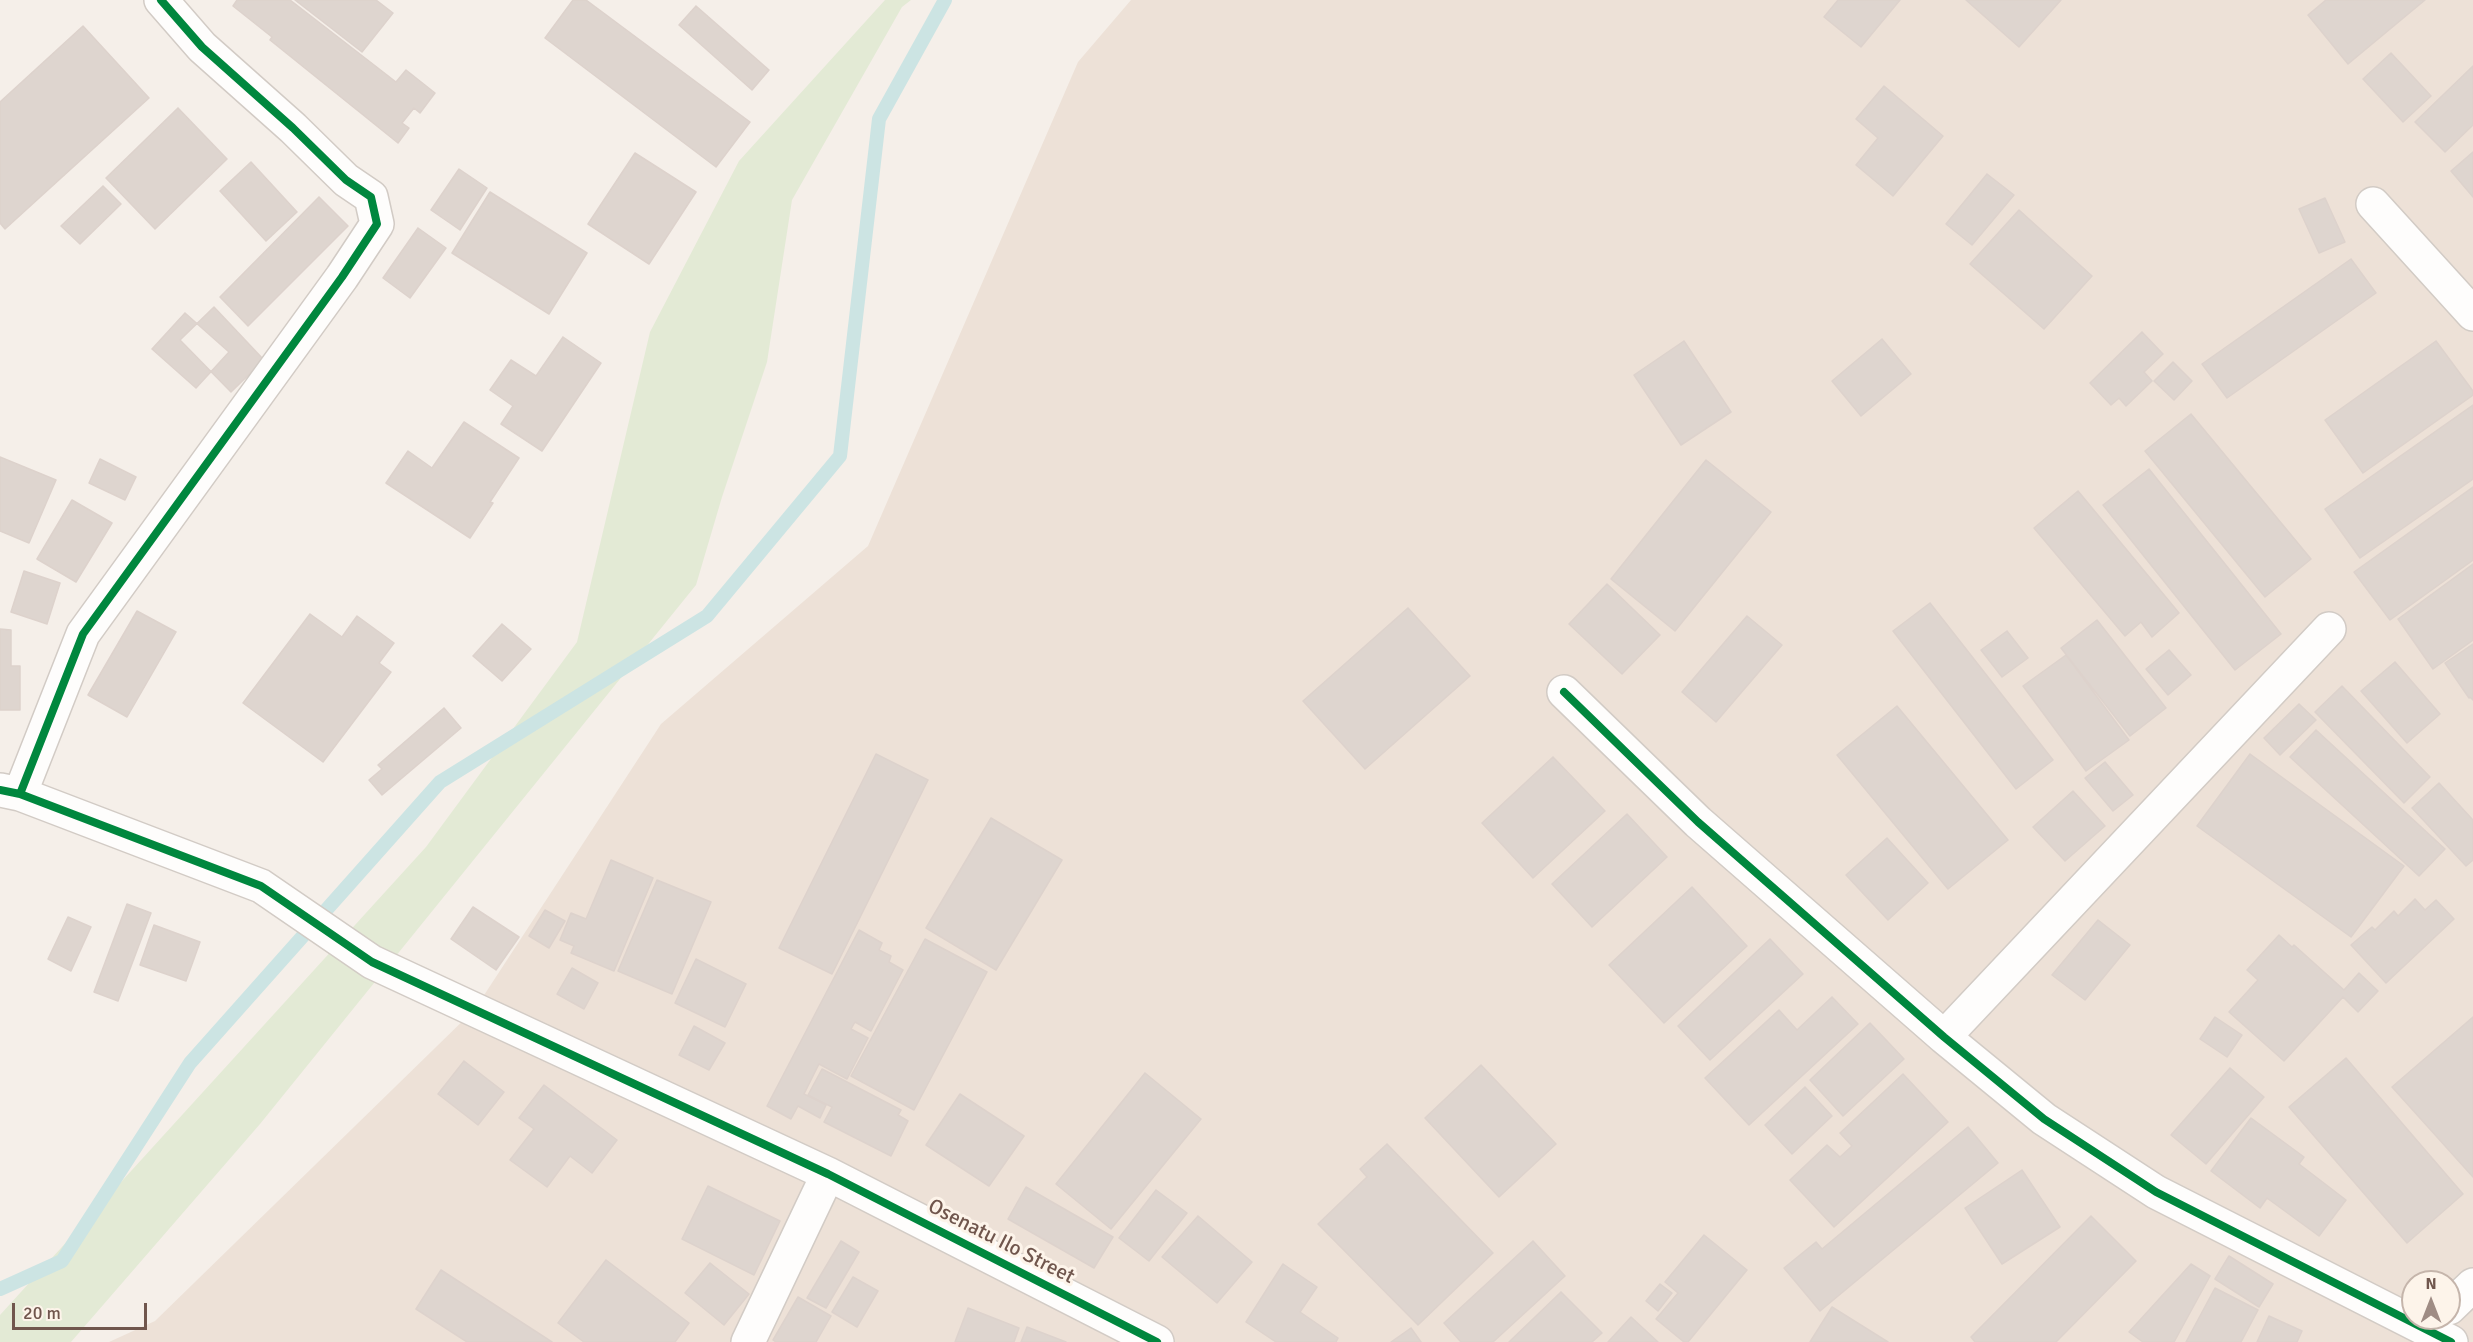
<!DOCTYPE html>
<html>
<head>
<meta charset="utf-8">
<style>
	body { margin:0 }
	#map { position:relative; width:2473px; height:1342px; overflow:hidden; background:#f5efe9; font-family:Signika,sans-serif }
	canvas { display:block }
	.north { position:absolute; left:2401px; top:1270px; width:60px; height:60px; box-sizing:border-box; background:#fdf4ea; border:2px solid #c5b5ab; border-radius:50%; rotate:0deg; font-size:16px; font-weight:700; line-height:24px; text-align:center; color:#70564d }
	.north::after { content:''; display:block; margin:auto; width:21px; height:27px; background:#9f8c84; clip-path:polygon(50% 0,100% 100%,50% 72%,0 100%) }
	.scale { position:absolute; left:12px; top:1303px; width:135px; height:27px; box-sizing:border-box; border:3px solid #70564d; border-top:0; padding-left:8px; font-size:18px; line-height:21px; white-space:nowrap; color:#70564d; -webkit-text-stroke:4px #fdf4ea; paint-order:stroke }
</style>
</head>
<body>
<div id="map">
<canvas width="2473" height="1342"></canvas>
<div class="north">N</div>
<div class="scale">20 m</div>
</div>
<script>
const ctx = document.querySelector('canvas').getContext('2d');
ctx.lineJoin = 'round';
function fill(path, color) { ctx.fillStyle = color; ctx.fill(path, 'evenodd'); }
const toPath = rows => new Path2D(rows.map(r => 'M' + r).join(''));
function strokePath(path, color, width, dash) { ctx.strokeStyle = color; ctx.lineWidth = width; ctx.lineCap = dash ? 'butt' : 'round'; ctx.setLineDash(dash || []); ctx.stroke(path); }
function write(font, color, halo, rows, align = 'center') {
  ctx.font = font + ' Signika,sans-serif'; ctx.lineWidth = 6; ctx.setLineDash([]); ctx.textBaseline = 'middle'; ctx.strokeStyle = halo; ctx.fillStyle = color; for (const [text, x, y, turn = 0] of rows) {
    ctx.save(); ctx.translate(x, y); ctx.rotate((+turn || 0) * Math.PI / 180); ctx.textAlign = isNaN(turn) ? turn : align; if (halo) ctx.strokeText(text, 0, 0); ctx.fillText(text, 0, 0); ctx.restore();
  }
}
fill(toPath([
	[1131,0,2473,0,2473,1342,109,1342,155,1321,475,1009,661,724,868,546,1078,62],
	[2413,1282,2449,1282,2449,1318,2413,1318]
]), '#ede1d7');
fill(toPath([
	[885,0,911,0,902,7,792,200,767,362,722,497,696,585,260,1124,71,1342,0,1342,0,1315,426,847,577,642,650,332,739,161]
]), '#e3ead5');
strokePath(toPath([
	[0,1289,62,1261,190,1063,440,782,707,616,840,456,879,119,945,0]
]), '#cce4e3', 14);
const building = toPath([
	[237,0,290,0,396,82,406,70,435,93,420,113,414,108,402,123,409,128,398,143,270,40,272,37,233,6,237,0],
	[295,0,376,0,393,13,362,52,295,0],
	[573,0,586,0,750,122,716,167,545,38,573,0],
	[1838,0,1900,0,1861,47,1824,17,1838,0],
	[1966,0,2061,0,2019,47,1966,0],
	[2326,0,2425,0,2348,64,2308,15,2326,0],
	[696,6,769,70,752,90,679,25,696,6],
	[83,26,149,98,5,229,0,223,0,102,83,26],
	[2391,53,2431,96,2403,122,2363,79,2391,53],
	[2473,66,2473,125,2445,152,2415,122,2473,66],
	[1884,86,1943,136,1893,196,1856,165,1878,138,1856,119,1884,86],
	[178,108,227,159,155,229,106,178,178,108],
	[2473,152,2473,197,2451,171,2473,152],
	[635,153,696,192,649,264,588,224,635,153],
	[251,162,297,212,266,241,220,191,251,162],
	[459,169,487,188,460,230,431,210,459,169],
	[1987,174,2014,195,1972,245,1946,224,1987,174],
	[103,186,121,204,80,244,61,226,103,186],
	[490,192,587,253,549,314,452,253,490,192],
	[319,197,348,226,248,326,220,297,319,197],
	[2325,198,2345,242,2319,253,2299,209,2325,198],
	[2019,210,2092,276,2044,329,1970,264,2019,210],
	[418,228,446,248,410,298,383,278,418,228],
	[2351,259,2376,293,2227,398,2202,364,2351,259],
	[214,307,264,360,231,392,180,340,214,307],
	[185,313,229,352,196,388,152,349,185,313],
	[2142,332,2163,354,2144,372,2152,381,2126,406,2119,398,2111,405,2090,383,2142,332],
	[563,337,601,363,542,451,501,424,513,406,490,390,511,360,536,376,563,337],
	[1882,339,1911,374,1861,416,1832,381,1882,339],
	[1684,341,1731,412,1681,445,1634,375,1684,341],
	[2436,341,2473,391,2473,395,2363,473,2325,420,2436,341],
	[2173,362,2192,381,2174,400,2154,381,2173,362],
	[2473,405,2473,479,2360,558,2325,509,2473,405],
	[2191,414,2311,559,2265,597,2145,451,2191,414],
	[464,422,519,458,490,502,493,503,470,538,386,483,408,451,432,468,464,422],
	[0,457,56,480,29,543,0,531,0,457],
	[100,459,136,477,125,500,89,483,100,459],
	[1706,460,1771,512,1675,631,1611,579,1706,460],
	[2149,469,2281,634,2235,670,2103,505,2149,469],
	[2473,487,2473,560,2390,620,2354,572,2473,487],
	[2078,491,2179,613,2152,637,2141,622,2125,636,2034,528,2078,491],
	[72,500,112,523,76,582,37,559,72,500],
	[2473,564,2473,640,2433,669,2398,619,2473,564],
	[24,571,60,583,47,624,11,612,24,571],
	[1607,584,1660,635,1622,674,1569,624,1607,584],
	[1930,603,2053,760,2016,789,1893,631,1930,603],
	[1408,608,1470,676,1365,769,1303,701,1408,608],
	[137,611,176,632,127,717,88,695,137,611],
	[310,614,342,637,357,616,394,643,379,663,391,672,323,762,243,703,310,614],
	[1747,616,1782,645,1716,722,1682,692,1747,616],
	[2097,620,2166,708,2130,736,2061,648,2097,620],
	[502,624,531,649,502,681,473,656,502,624],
	[0,629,11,630,11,666,20,666,20,710,0,710,0,629],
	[2007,631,2028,658,2002,677,1981,650,2007,631],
	[2473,644,2473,700,2470,697,2469,698,2445,663,2473,644],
	[2169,650,2191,675,2168,695,2146,669,2169,650],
	[2066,655,2129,740,2086,771,2023,686,2066,655],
	[2395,662,2440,714,2407,743,2361,691,2395,662],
	[2342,686,2430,777,2404,803,2315,712,2342,686],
	[2299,704,2316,720,2280,755,2264,738,2299,704],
	[1897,706,2008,840,1948,889,1837,755,1897,706],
	[444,708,461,728,382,795,369,780,382,769,378,765,444,708],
	[2316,730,2445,849,2419,876,2290,757,2316,730],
	[876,754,928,780,832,974,779,948,876,754],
	[2250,754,2404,866,2351,937,2197,826,2250,754],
	[1553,757,1605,811,1533,878,1482,823,1553,757],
	[2105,762,2133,795,2113,811,2085,778,2105,762],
	[2439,783,2473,820,2473,860,2466,866,2412,808,2439,783],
	[2073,791,2105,826,2065,861,2033,827,2073,791],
	[1627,814,1667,857,1592,927,1552,884,1627,814],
	[991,818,1062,860,996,970,926,928,991,818],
	[1887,838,1928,883,1888,920,1846,875,1887,838],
	[611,860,653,878,614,971,571,953,574,946,560,940,571,913,586,919,611,860],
	[657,880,711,902,672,994,618,971,657,880],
	[1692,887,1747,946,1664,1023,1609,965,1692,887],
	[2415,899,2425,910,2436,900,2454,919,2386,983,2351,945,2372,927,2375,930,2394,911,2398,916,2415,899],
	[127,904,151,913,118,1001,94,992,127,904],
	[473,907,519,937,496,970,451,939,473,907],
	[545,910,565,921,549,948,529,936,545,910],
	[68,917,91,927,71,971,48,959,68,917],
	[2098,920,2130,945,2085,1000,2052,975,2098,920],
	[154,925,200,942,186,981,140,965,154,925],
	[859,930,882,943,879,950,891,956,889,962,903,970,871,1031,855,1022,851,1029,868,1038,847,1079,819,1064,804,1094,826,1105,820,1118,798,1106,791,1119,767,1106,859,930],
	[2279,935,2292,947,2294,945,2344,990,2359,973,2378,991,2358,1012,2343,997,2284,1061,2229,1012,2258,980,2247,970,2279,935],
	[925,939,987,972,914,1110,851,1076,925,939],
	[1770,939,1803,974,1710,1060,1678,1026,1770,939],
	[696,959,746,984,725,1027,675,1003,696,959],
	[572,968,598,983,584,1009,557,994,572,968],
	[1832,997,1858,1024,1749,1125,1705,1078,1779,1010,1797,1030,1832,997],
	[2215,1017,2242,1035,2227,1057,2200,1039,2215,1017],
	[2473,1017,2473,1177,2392,1087,2473,1017],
	[1870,1023,1904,1059,1843,1116,1810,1080,1870,1023],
	[694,1026,725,1043,709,1070,679,1055,694,1026],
	[2346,1058,2463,1194,2407,1243,2289,1107,2346,1058],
	[464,1061,504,1092,478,1125,438,1094,464,1061],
	[1481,1065,1556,1144,1499,1197,1425,1118,1481,1065],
	[2230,1068,2264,1097,2206,1164,2171,1135,2230,1068],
	[822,1069,901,1110,898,1115,908,1121,891,1156,824,1122,832,1107,808,1095,822,1069],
	[1145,1073,1201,1119,1111,1229,1056,1184,1145,1073],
	[1903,1074,1948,1122,1834,1227,1790,1180,1827,1145,1840,1157,1852,1146,1840,1133,1903,1074],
	[544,1085,617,1140,592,1173,570,1156,547,1187,510,1160,534,1129,519,1118,544,1085],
	[1805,1087,1832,1116,1792,1154,1765,1125,1805,1087],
	[960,1094,1024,1136,989,1186,926,1145,960,1094],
	[2251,1118,2304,1157,2299,1164,2346,1200,2319,1236,2267,1198,2260,1208,2211,1171,2251,1118],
	[1968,1127,1998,1163,1820,1311,1784,1268,1816,1242,1822,1249,1968,1127],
	[1387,1144,1493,1253,1418,1325,1318,1224,1367,1177,1360,1169,1387,1144],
	[2022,1170,2060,1227,2002,1264,1965,1208,2022,1170],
	[708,1186,780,1221,754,1275,682,1239,708,1186],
	[1026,1187,1113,1237,1094,1268,1008,1219,1026,1187],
	[1156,1190,1187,1213,1149,1261,1119,1238,1156,1190],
	[1198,1216,1252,1262,1217,1303,1162,1257,1198,1216],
	[2091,1216,2136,1261,2056,1342,1975,1342,1971,1337,2091,1216],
	[1704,1235,1747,1270,1688,1342,1684,1342,1656,1319,1678,1293,1665,1282,1704,1235],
	[841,1241,859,1252,826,1308,807,1298,841,1241],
	[1533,1241,1565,1276,1493,1342,1461,1342,1444,1323,1533,1241],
	[2229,1256,2273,1284,2259,1307,2215,1279,2229,1256],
	[606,1260,689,1323,675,1342,584,1342,558,1323,606,1260],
	[710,1263,749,1294,724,1325,685,1293,710,1263],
	[1283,1264,1317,1287,1300,1312,1338,1338,1336,1342,1276,1342,1246,1322,1283,1264],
	[2191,1264,2210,1276,2174,1342,2143,1342,2129,1332,2191,1264],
	[441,1270,552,1342,467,1342,416,1309,441,1270],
	[853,1277,878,1291,857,1327,832,1312,853,1277],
	[1660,1284,1672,1293,1658,1311,1646,1301,1660,1284],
	[2215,1288,2258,1310,2241,1342,2186,1342,2215,1288],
	[1561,1292,1602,1333,1592,1342,1509,1342,1561,1292],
	[798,1297,831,1316,816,1342,776,1342,773,1340,798,1297],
	[1832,1307,1888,1342,1810,1342,1832,1307],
	[968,1308,1019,1328,1014,1342,955,1342,968,1308],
	[2269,1316,2302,1331,2297,1342,2257,1342,2269,1316],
	[1631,1317,1658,1342,1608,1342,1631,1317],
	[1027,1327,1066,1342,1021,1342,1027,1327],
	[1411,1328,1421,1342,1391,1342,1411,1328]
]);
fill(building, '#ded5cf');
strokePath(building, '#ddd2cc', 1.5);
const minor = toPath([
	[2373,204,2473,314],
	[1564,692,1698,822,1944,1037,2044,1119,2156,1192,2451,1342],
	[0,790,20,794,261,886,372,962,828,1174,1157,1342],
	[20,794,83,634,342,277,377,224,371,197,346,180,293,128,202,47,161,0],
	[1944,1037,2329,629],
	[2449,1308,2473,1285],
	[748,1342,828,1174]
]);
strokePath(minor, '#d2cbc5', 36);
strokePath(minor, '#fefdfc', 33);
strokePath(toPath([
	[1564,692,1698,822,1944,1037,2044,1119,2156,1192,2451,1342],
	[0,790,20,794,261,886,372,962,828,1174,1157,1342],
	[20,794,83,634,342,277,377,224,371,197,346,180,293,128,202,47,161,0]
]), '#00873e', 8);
write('21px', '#70564d', '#fdf4ea', [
	["Osenatu Ilo Street",1001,1242,27]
]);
</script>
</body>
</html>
